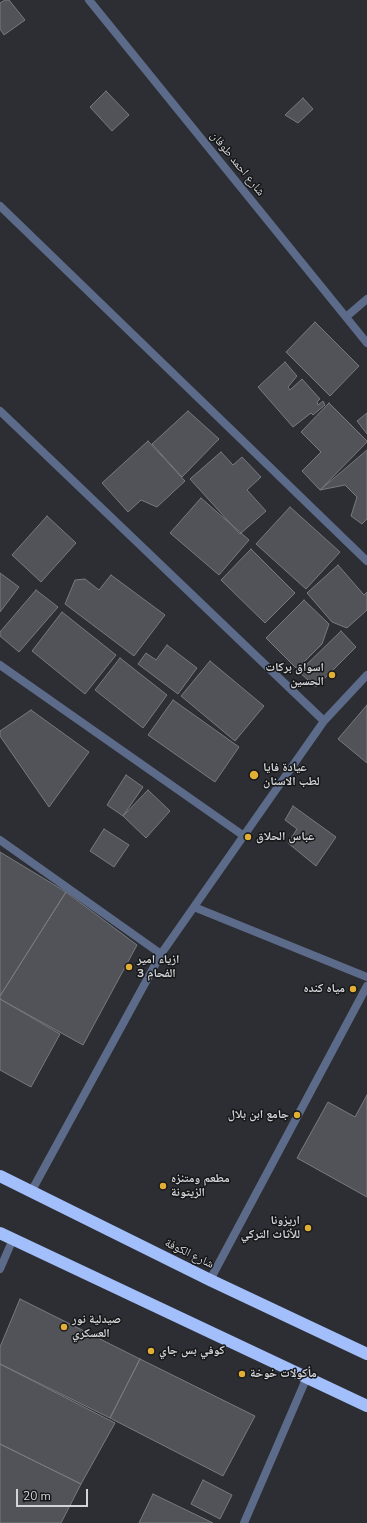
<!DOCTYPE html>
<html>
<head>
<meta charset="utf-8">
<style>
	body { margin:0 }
	#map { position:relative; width:367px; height:1523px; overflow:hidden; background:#2c2e33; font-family:"Nunito Sans",sans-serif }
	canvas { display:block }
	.scale { position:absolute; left:16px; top:1489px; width:72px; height:18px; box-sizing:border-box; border:2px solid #d3d4d7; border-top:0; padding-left:5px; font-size:12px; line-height:14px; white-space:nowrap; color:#d3d4d7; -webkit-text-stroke:3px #161719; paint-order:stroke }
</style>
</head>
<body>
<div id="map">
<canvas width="367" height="1523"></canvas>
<div class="scale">20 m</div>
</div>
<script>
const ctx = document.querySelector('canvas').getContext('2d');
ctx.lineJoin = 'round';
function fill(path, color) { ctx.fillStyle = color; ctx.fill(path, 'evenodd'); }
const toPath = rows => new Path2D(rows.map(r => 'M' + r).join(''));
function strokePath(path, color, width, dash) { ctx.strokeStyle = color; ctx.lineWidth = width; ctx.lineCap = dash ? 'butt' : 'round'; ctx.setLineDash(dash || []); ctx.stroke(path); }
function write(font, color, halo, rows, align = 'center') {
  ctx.font = font + ' "Nunito Sans","Noto Naskh Arabic",sans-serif'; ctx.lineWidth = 3; ctx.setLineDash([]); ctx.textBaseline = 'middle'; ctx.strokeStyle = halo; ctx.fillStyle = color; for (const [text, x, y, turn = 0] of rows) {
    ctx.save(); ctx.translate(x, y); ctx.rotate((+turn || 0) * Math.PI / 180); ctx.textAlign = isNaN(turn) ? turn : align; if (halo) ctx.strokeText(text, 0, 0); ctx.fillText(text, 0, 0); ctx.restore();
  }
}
const building = toPath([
	[5,0,9,0,25,20,4,35,0,29,0,3,5,0],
	[106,91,129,115,112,131,90,107,106,91],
	[303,98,313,109,298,123,285,115,303,98],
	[315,322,359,366,330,396,286,352,315,322],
	[285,362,297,376,288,387,290,390,302,379,320,399,317,402,318,405,323,401,325,405,313,415,311,413,293,427,258,387,285,362],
	[329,403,367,441,367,442,320,490,302,471,321,452,301,432,329,403],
	[188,411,219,439,182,477,152,444,188,411],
	[367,413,367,434,357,421,367,413],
	[148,441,185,481,157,507,141,500,128,512,102,483,148,441],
	[367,450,367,519,362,524,351,516,357,497,345,485,320,490,367,450],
	[221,452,233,465,242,457,261,477,247,490,266,511,240,534,190,479,221,452],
	[201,498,249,540,219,575,170,533,201,498],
	[290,507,340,552,306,589,256,544,290,507],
	[47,516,76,543,41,582,12,555,47,516],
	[251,549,295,593,265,623,221,580,251,549],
	[338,565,364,595,367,592,367,610,347,628,332,622,307,593,338,565],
	[0,573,19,587,0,612,0,573],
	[111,575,165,615,134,656,65,604,75,580,85,579,99,590,111,575],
	[36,590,58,607,19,652,0,636,0,632,36,590],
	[304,600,329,624,322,644,297,669,266,638,304,600],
	[62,612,116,655,85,694,32,651,62,612],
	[341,631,356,647,316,687,299,672,341,631],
	[167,645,197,668,178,694,138,664,146,653,156,660,167,645],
	[120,658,167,695,143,728,95,690,120,658],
	[210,661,264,706,235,741,181,696,210,661],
	[173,700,239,747,215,782,148,735,173,700],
	[367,705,367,763,338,739,367,705],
	[31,710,89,752,49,807,0,736,0,731,31,710],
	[126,775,143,787,123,816,107,805,126,775],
	[148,790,170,811,146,838,123,816,148,790],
	[293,806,336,837,316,866,288,843,297,829,285,820,293,806],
	[104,829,129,845,114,867,90,851,104,829],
	[0,852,66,892,0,996,0,852],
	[66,892,137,945,83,1045,0,999,0,996,66,892],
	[0,999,60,1034,31,1087,0,1070,0,999],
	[367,1095,367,1197,297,1158,328,1102,355,1117,367,1095],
	[20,1299,140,1359,110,1418,0,1364,0,1347,20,1299],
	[140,1359,255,1416,223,1476,110,1418,140,1359],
	[0,1364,115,1423,81,1484,0,1444,0,1364],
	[0,1444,81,1484,61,1523,0,1523,0,1444],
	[203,1480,232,1495,220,1519,191,1504,203,1480],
	[153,1494,213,1523,139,1523,153,1494]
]);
fill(building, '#515358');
strokePath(building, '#777a7f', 1);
strokePath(toPath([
	[89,0,367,343],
	[0,206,367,561],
	[346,317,367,299],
	[0,411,324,721],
	[0,665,244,836],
	[0,840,161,954],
	[194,907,367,977],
	[31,1192,161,954,324,721,367,675],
	[0,1269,13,1239],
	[210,1280,367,986],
	[244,1523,307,1377]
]), '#5d6b8a', 8);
strokePath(toPath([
	[0,1176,210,1280,367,1354],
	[0,1233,367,1406]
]), '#a2befb', 12);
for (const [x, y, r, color] of [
	[332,675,4,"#e1af34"],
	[254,775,5,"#e1af34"],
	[248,837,4,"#e1af34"],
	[129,967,4,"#e1af34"],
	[353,989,4,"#e1af34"],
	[297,1115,4,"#e1af34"],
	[163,1186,4,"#e1af34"],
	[308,1228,4,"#e1af34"],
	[64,1327,4,"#e1af34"],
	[151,1351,4,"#e1af34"],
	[242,1374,4,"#e1af34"]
]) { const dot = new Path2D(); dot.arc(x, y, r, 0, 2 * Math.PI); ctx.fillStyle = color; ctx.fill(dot); strokePath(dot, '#161719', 1.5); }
write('12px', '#d3d4d7', '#161719', [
	["شارع احمد طوفان",237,164,51],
	["شارع الكوفة",189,1254,26]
]);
write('bold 12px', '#d3d4d7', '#161719', [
	["اسواق بركات",324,668,"right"],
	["الحسين",324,682,"right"],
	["عيادة فايا",263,768],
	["لطب الاسنان",263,782],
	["عباس الحلاق",256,837],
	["ازياء امير",137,960],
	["الفحام 3",137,974],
	["مياه كنده",345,989,"right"],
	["جامع ابن بلال",289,1115,"right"],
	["مطعم ومتنزه",171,1179],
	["الزيتونة",171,1193],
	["اريزونا",300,1221,"right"],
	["للأثاث التركي",300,1235,"right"],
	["صيدلية نور",72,1320],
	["العسكري",72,1334],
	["كوفي بس جاي",159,1351],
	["مأكولات خوخة",250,1374]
], 'left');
</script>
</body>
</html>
